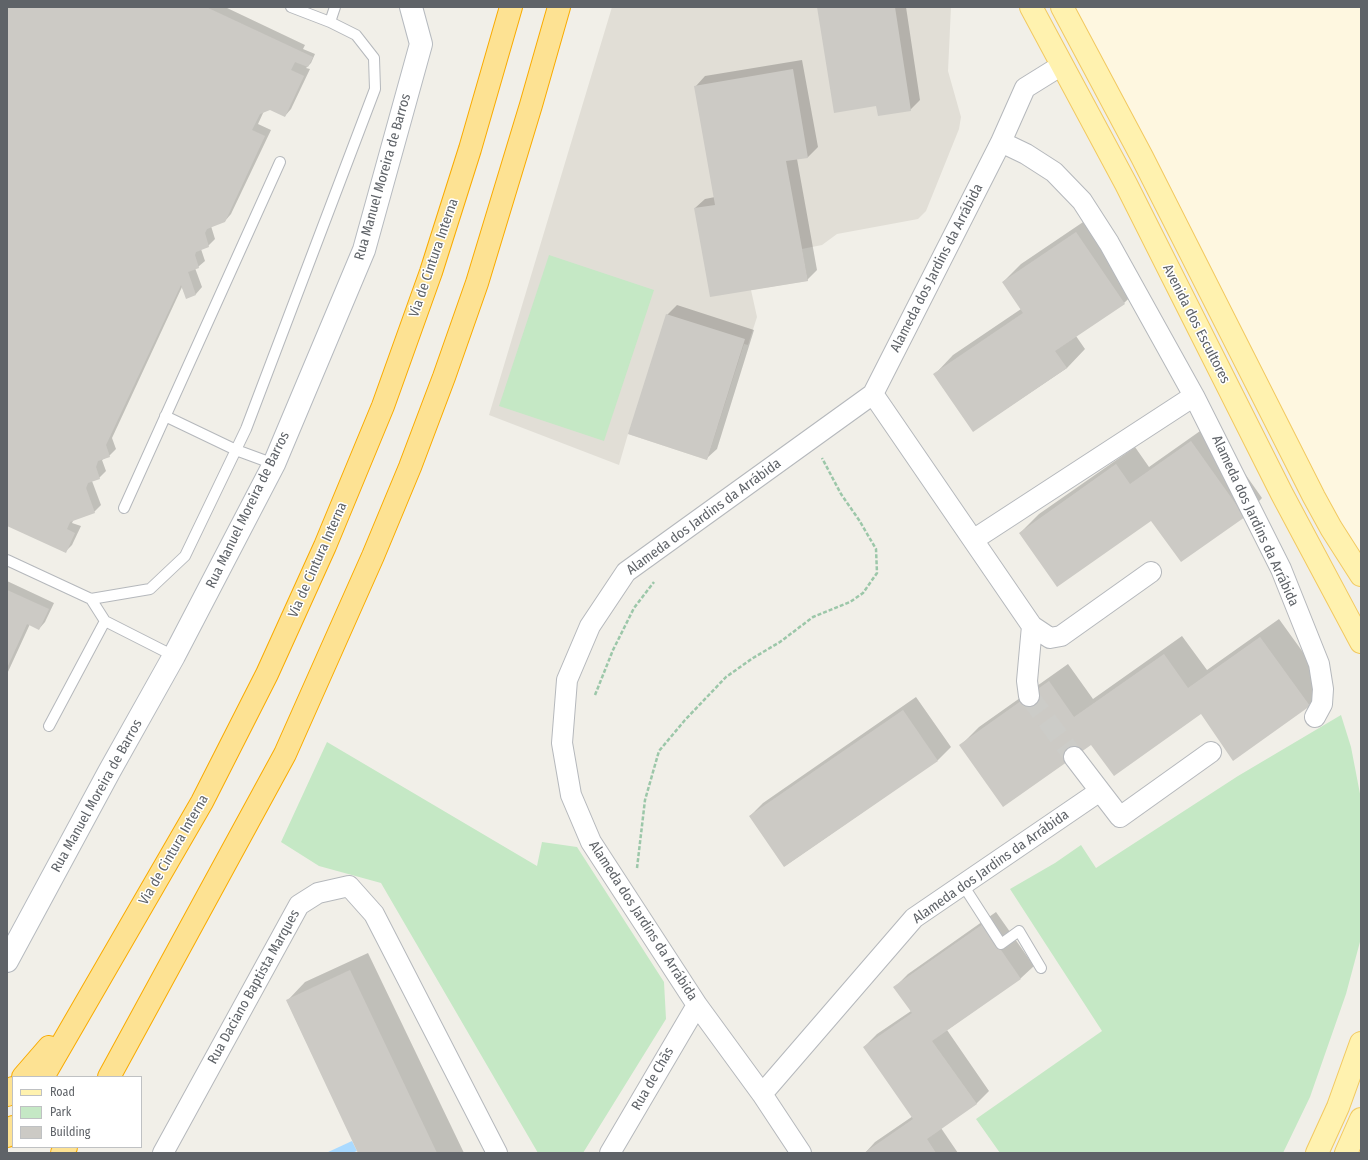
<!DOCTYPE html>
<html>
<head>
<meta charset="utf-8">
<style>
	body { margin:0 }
	#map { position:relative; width:1368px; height:1160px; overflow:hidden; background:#f1efe8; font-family:"Fira Sans Condensed",sans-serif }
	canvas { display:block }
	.frame { position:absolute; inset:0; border:8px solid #5f6368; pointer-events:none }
	.legend { position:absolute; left:12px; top:1076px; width:130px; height:72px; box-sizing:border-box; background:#fff; border:1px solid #bfc1c3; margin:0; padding:5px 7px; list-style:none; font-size:12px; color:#5f6368 }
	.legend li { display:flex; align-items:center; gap:8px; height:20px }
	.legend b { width:20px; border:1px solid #bfc1c3 }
</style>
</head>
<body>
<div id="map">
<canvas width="1368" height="1160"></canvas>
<div class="frame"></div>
<ul class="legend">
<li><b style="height:5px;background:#fff2af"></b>Road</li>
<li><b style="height:11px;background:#c5e8c5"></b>Park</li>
<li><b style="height:11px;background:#cccac5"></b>Building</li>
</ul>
</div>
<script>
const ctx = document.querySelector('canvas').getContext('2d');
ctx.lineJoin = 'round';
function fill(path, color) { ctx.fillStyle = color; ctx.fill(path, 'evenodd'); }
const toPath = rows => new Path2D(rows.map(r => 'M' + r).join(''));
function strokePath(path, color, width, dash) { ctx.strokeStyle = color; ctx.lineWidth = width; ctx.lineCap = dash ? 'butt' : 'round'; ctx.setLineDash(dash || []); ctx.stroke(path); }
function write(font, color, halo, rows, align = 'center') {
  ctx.font = font + ' "Fira Sans Condensed",sans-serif'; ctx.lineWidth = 3; ctx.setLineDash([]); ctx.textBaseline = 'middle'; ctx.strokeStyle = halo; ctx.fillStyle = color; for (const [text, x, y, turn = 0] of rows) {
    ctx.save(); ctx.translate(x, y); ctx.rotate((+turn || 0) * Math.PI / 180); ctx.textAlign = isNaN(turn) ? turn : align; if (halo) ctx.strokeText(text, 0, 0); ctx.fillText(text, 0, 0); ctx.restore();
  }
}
fill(toPath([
	[1074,7,1361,7,1361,561,1327,510]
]), '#fef7e0');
fill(toPath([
	[612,7,951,7,948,71,961,117,959,129,926,211,918,219,837,234,822,245,802,249,808,281,751,290,757,317,748,345,744,344,707,460,628,434,619,465,489,415]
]), '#e1ded6');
fill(toPath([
	[549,255,654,290,604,441,499,406],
	[1341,715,1351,747,1361,799,1361,938,1346,994,1310,1097,1283,1153,1000,1153,976,1119,1102,1031,1010,889,1055,863,1081,845,1096,868,1238,776],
	[327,742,537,866,542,842,577,847,664,982,666,1019,583,1153,538,1153,381,883,319,866,281,842]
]), '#c5e8c5');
fill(toPath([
	[352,1141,357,1151,352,1153,326,1153]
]), '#aadaff');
fill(toPath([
	[7,7,225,7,305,45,303,49,315,54,311,63,306,68,310,69,291,109,285,116,270,109,264,111,258,124,271,130,231,214,225,221,211,226,215,239,208,246,201,249,205,261,198,267,195,268,202,287,196,294,186,297,182,287,112,438,116,449,109,456,102,460,106,471,99,478,92,481,101,505,94,512,74,519,72,523,81,526,72,545,65,552,7,524],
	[818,7,906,7,920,100,910,110],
	[802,60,818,147,808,157,797,159,817,270,807,280,695,208,705,199,715,197,696,86,705,76],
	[1095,214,1143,285,1124,303,1076,336,1085,349,1067,368,973,431,935,374,953,355,1021,309,1003,282,1021,264],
	[677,305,754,330,717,449,707,458,667,315],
	[1210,424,1262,498,1244,517,1152,519,1020,533,1039,514,1135,447,1149,467],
	[7,581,54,603,45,622,39,629,30,624,7,674],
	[1279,619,1328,687,1309,705,1201,713,1092,743,961,745,979,727,1068,664,1093,699,1182,636,1207,670],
	[916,697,951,747,938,760,785,866,750,816,763,803],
	[996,912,1034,966,1021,978,947,1030,989,1091,976,1104,941,1128,958,1153,865,1153,875,1142,913,1116,864,1047,877,1034,911,1011,895,987,908,974],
	[368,953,464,1153,359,1153,287,1001,305,982]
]), '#0003');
fill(toPath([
	[7,7,206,7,313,57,308,67,295,62,291,70,304,76,285,117,270,110,260,114,252,130,265,136,225,222,207,229,205,233,209,247,196,252,195,255,199,268,188,272,196,295,186,299,181,285,106,445,110,457,98,461,96,467,100,479,88,483,86,488,95,513,70,522,67,529,75,533,66,553,7,526],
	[817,7,895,7,911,111,878,116,876,106,834,113],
	[793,69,808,158,786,161,808,281,710,297,694,208,715,205,694,86],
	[1076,232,1125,304,1055,351,1067,368,973,432,933,374,1023,313,1002,282],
	[666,314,745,339,707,460,628,434],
	[1191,441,1245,517,1181,562,1151,521,1057,587,1019,533,1116,464,1130,484],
	[7,590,49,609,39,630,27,624,7,668],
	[1260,637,1310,706,1233,761,1201,714,1114,776,1091,745,1003,807,959,745,1049,681,1074,717,1164,654,1188,688],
	[903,710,938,761,784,867,749,816],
	[983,924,1021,979,932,1041,977,1104,927,1139,936,1153,864,1153,913,1119,863,1047,912,1013,893,987],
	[350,970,437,1153,358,1153,357,1151,286,1000]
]), '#cccac5');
strokePath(toPath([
	[1029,696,1074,757]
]), '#ccccc8', 20, [20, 10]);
const lane = toPath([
	[330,22,335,7],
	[165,416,236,450,274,464],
	[124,508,280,162],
	[7,560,91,599,105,621,174,656],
	[91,599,150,589,185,556,246,429,375,89,374,58,356,35,330,22,291,7],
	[49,726,105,621],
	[963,885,1001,944,1019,931,1041,968]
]);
const street = toPath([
	[1001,142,1026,154,1054,172,1082,201,1109,243,1194,396,1281,569,1319,664,1323,689,1322,704,1315,717],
	[873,394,1032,626,1050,638,1061,636,1151,572],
	[973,540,1194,396],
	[1029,696,1027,681,1032,626],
	[1074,757,1100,791],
	[762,1094,914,918,1100,791,1120,817,1211,752],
	[163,1153,299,905,318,893,349,886,374,914,497,1153],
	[610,1153,697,1005],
	[801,1153,762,1094,697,1005,591,842,571,795,562,743,567,680,590,626,626,572,873,394,1001,142,1025,88,1062,65]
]);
const secondary = toPath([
	[7,961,109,772,174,656,274,464,364,250,421,44,411,7]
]);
const primary = toPath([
	[1031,7,1126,184,1282,494,1361,642],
	[1062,7,1142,157,1314,497,1331,528,1361,575],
	[1317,1153,1338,1107,1361,1043],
	[1346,1153,1361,1119]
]);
const highway = toPath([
	[23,1077,49,1047],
	[43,1077,202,802,267,674,325,546,383,406,431,272,470,149,511,7],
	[109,1077,285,754,373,556,410,467,444,377,477,283,531,105,559,7],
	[7,1095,13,1088],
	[7,1136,13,1127],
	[62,1153,66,1147]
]);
strokePath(lane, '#b5b8bc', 12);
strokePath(street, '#b5b8bc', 22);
strokePath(secondary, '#b6babf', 24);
strokePath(primary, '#f2c960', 24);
strokePath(highway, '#f9ab00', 24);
strokePath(toPath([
	[595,695,613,650,634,608,654,582],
	[637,868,645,800,659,751,685,720,726,677,753,658,780,642,813,617,850,602,863,593,877,573,876,549,859,520,841,494,822,458]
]), '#9cc7a9', 2.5, [4, 2]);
strokePath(lane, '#fff', 10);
strokePath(street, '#fff', 20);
strokePath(secondary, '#fff', 22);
strokePath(primary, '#fff2af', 22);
strokePath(highway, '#fde293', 22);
write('14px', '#5f6368', '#fff', [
	["Rua Manuel Moreira de Barros",383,177,-74],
	["Via de Cintura Interna",434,258,-71],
	["Alameda dos Jardins da Arrábida",937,268,-63],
	["Avenida dos Escultores",1196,324,63],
	["Rua Manuel Moreira de Barros",248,510,-64],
	["Alameda dos Jardins da Arrábida",704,517,-36],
	["Alameda dos Jardins da Arrábida",1255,521,65],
	["Via de Cintura Interna",318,560,-66],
	["Rua Manuel Moreira de Barros",97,796,-61],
	["Via de Cintura Interna",174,850,-60],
	["Alameda dos Jardins da Arrábida",991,867,-35],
	["Alameda dos Jardins da Arrábida",643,921,57],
	["Rua Daciano Baptista Marques",254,987,-61],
	["Rua de Chãs",653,1079,-60]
]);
</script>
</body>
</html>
